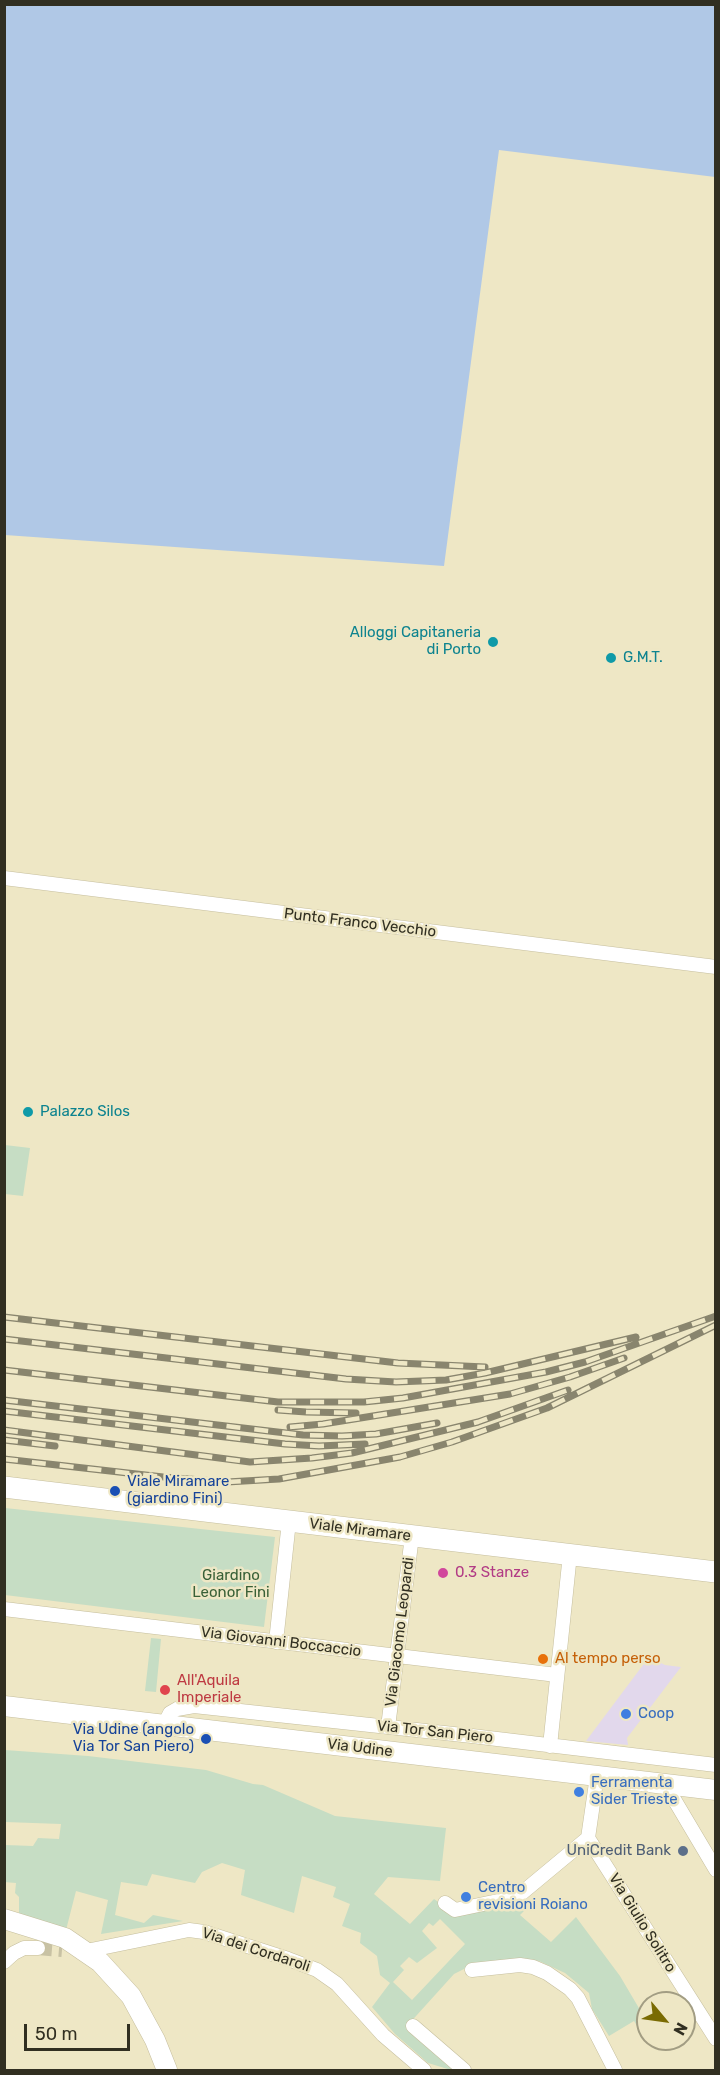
<!DOCTYPE html>
<html>
<head>
<meta charset="utf-8">
<style>
	body { margin:0 }
	#map { position:relative; width:720px; height:2075px; overflow:hidden; background:#eee7c5; font-family:Rubik,sans-serif }
	canvas { display:block }
	.frame { position:absolute; inset:0; border:6px solid #312f21; pointer-events:none }
	.north { position:absolute; left:636px; top:1991px; width:60px; height:60px; box-sizing:border-box; background:#eee7c5; border:2px solid #a29d83; border-radius:50%; rotate:119deg; font-size:16px; font-weight:700; line-height:24px; text-align:center; color:#312f21 }
	.north::after { content:''; display:block; margin:auto; width:21px; height:27px; background:#7a6b03; clip-path:polygon(50% 0,100% 100%,50% 72%,0 100%) }
	.scale { position:absolute; left:24px; top:2024px; width:106px; height:27px; box-sizing:border-box; border:3px solid #312f21; border-top:0; padding-left:8px; font-size:18px; line-height:21px; white-space:nowrap; color:#312f21; -webkit-text-stroke:4px #eee7c5; paint-order:stroke }
</style>
</head>
<body>
<div id="map">
<canvas width="720" height="2075"></canvas>
<div class="frame"></div>
<div class="north">N</div>
<div class="scale">50 m</div>
</div>
<script>
const ctx = document.querySelector('canvas').getContext('2d');
ctx.lineJoin = 'round';
function fill(path, color) { ctx.fillStyle = color; ctx.fill(path, 'evenodd'); }
const toPath = rows => new Path2D(rows.map(r => 'M' + r).join(''));
function strokePath(path, color, width, dash) { ctx.strokeStyle = color; ctx.lineWidth = width; ctx.lineCap = dash ? 'butt' : 'round'; ctx.setLineDash(dash || []); ctx.stroke(path); }
function write(font, color, halo, rows, align = 'center') {
  ctx.font = font + ' Rubik,sans-serif'; ctx.lineWidth = 5; ctx.setLineDash([]); ctx.textBaseline = 'middle'; ctx.strokeStyle = halo; ctx.fillStyle = color; for (const [text, x, y, turn = 0] of rows) {
    ctx.save(); ctx.translate(x, y); ctx.rotate((+turn || 0) * Math.PI / 180); ctx.textAlign = isNaN(turn) ? turn : align; if (halo) ctx.strokeText(text, 0, 0); ctx.fillText(text, 0, 0); ctx.restore();
  }
}
fill(toPath([
	[649,1657,665,1665,681,1667,627,1738,628,1745,586,1741]
]), '#e2d8ec');
fill(toPath([
	[5,1145,30,1148,23,1196,5,1194],
	[5,1508,275,1537,264,1627,5,1595],
	[151,1638,161,1639,156,1692,145,1691],
	[5,1750,88,1756,206,1770,253,1784,263,1785,335,1816,446,1828,440,1881,388,1877,374,1894,410,1924,434,1899,454,1913,518,1900,530,1905,520,1915,551,1942,576,1917,620,1976,643,2015,637,2019,653,2044,650,2046,634,2021,609,2036,592,2009,589,1993,565,1973,539,1961,517,1959,472,1965,454,1974,407,2026,457,2070,451,2070,428,2063,395,2034,372,2007,390,1983,380,1975,377,1956,360,1943,361,1933,342,1926,350,1904,333,1897,336,1887,302,1876,294,1913,241,1895,245,1870,222,1863,202,1872,195,1883,152,1874,147,1886,121,1882,115,1915,144,1923,153,1915,183,1921,101,1934,108,1900,76,1891,66,1930,19,1914,19,1897,15,1893,16,1883,4,1882,5,1845,33,1846,38,1838,59,1839,61,1824,5,1822],
	[440,1919,465,1944,412,2000,393,1982,404,1970,400,1966,409,1957,417,1963,437,1948,422,1931,429,1923,433,1926]
]), '#c6ddc4');
fill(toPath([
	[4,5,715,5,715,177,499,150,444,566,5,535]
]), '#b0c8e6');
strokePath(toPath([
	[38,1948,62,1950]
]), '#c8c2a4', 14, [14, 7]);
const minor = toPath([
	[4,878,716,967],
	[4,1609,557,1675],
	[276,1642,289,1521],
	[164,1725,170,1713,177,1709,194,1706,472,1736,716,1765],
	[388,1727,412,1536],
	[550,1746,570,1554],
	[597,1776,588,1838,716,2039],
	[665,1784,716,1870],
	[445,1903,455,1910,517,1897,588,1838],
	[86,1951,189,1930,204,1932,288,1959,317,1970,337,1984,383,2035,424,2070],
	[4,1962,14,1953,24,1948,38,1948],
	[472,1970,520,1965,533,1967,547,1973,570,1989,578,1998,615,2070],
	[413,2026,464,2070]
]);
const secondary = toPath([
	[4,1706,716,1790],
	[4,1919,65,1938,100,1962,131,1996,155,2040,167,2070]
]);
const primary = toPath([
	[4,1487,716,1572]
]);
strokePath(minor, '#c5be9d', 15);
strokePath(secondary, '#c5be9d', 21);
strokePath(primary, '#c5be9d', 22);
strokePath(minor, '#fff', 14);
strokePath(secondary, '#fff', 20);
strokePath(primary, '#fff', 21);
const rail = toPath([
	[4,1317,398,1363,485,1367],
	[4,1339,346,1379,396,1382,446,1380,485,1373,636,1337],
	[4,1370,278,1402,364,1402,403,1398,546,1372,585,1362,716,1316],
	[4,1400,303,1435,342,1436,376,1434,437,1423],
	[278,1410,306,1412,356,1413],
	[4,1411,285,1444,319,1446,365,1444],
	[290,1427,323,1424,510,1394,570,1377,624,1358],
	[4,1430,250,1462,312,1458,352,1453,478,1422,568,1390],
	[4,1440,55,1446],
	[4,1459,163,1477,227,1482,279,1479,400,1457,452,1442,547,1408,716,1325]
]);
strokePath(rail, '#89856e', 7);
strokePath(rail, '#eee7c5', 4.5, [14]);
for (const [x, y, r, color] of [
	[493,642,6,"#0f9aa8"],
	[611,658,6,"#0f9aa8"],
	[28,1112,6,"#0f9aa8"],
	[115,1491,6,"#1a4fb4"],
	[443,1573,6,"#d1479c"],
	[543,1659,6,"#e8710a"],
	[165,1690,6,"#e0444e"],
	[626,1714,6,"#3f7fe0"],
	[206,1739,6,"#1a4fb4"],
	[579,1792,6,"#3f7fe0"],
	[683,1851,6,"#5c6f8a"],
	[466,1897,6,"#3f7fe0"]
]) { const dot = new Path2D(); dot.arc(x, y, r, 0, 2 * Math.PI); ctx.fillStyle = color; ctx.fill(dot); strokePath(dot, '#eee7c5', 2); }
write('15px', '#0d838f', '#eee7c5', [
	["Alloggi Capitaneria",481,633,"right"],
	["di Porto",481,650,"right"],
	["G.M.T.",623,658],
	["Palazzo Silos",40,1112]
], 'left');
write('15px', '#312f21', '#eee7c5', [
	["Punto Franco Vecchio",360,923,7],
	["Viale Miramare",360,1530,7],
	["Via Giacomo Leopardi",400,1632,-83],
	["Via Giovanni Boccaccio",281,1642,7],
	["Via Tor San Piero",435,1732,6],
	["Via Udine",360,1748,7],
	["Via Giulio Solitro",642,1923,58],
	["Via dei Cordaroli",256,1950,18]
]);
write('15px', '#164399', '#eee7c5', [
	["Viale Miramare",127,1482],
	["(giardino Fini)",127,1499],
	["Via Udine (angolo",194,1730,"right"],
	["Via Tor San Piero)",194,1747,"right"]
], 'left');
write('15px', '#b23c85', '#eee7c5', [
	["0.3 Stanze",455,1573]
], 'left');
write('15px', '#396037', '#eee7c5', [
	["Giardino",231,1576],
	["Leonor Fini",231,1593]
]);
write('15px', '#c56008', '#eee7c5', [
	["Al tempo perso",555,1659]
], 'left');
write('15px', '#be3a42', '#eee7c5', [
	["All'Aquila",177,1681],
	["Imperiale",177,1698]
], 'left');
write('15px', '#366cbe', '#eee7c5', [
	["Coop",638,1714],
	["Ferramenta",591,1783],
	["Sider Trieste",591,1800],
	["Centro",478,1888],
	["revisioni Roiano",478,1905]
], 'left');
write('15px', '#4e5e75', '#eee7c5', [
	["UniCredit Bank",671,1851]
], 'right');
</script>
</body>
</html>
